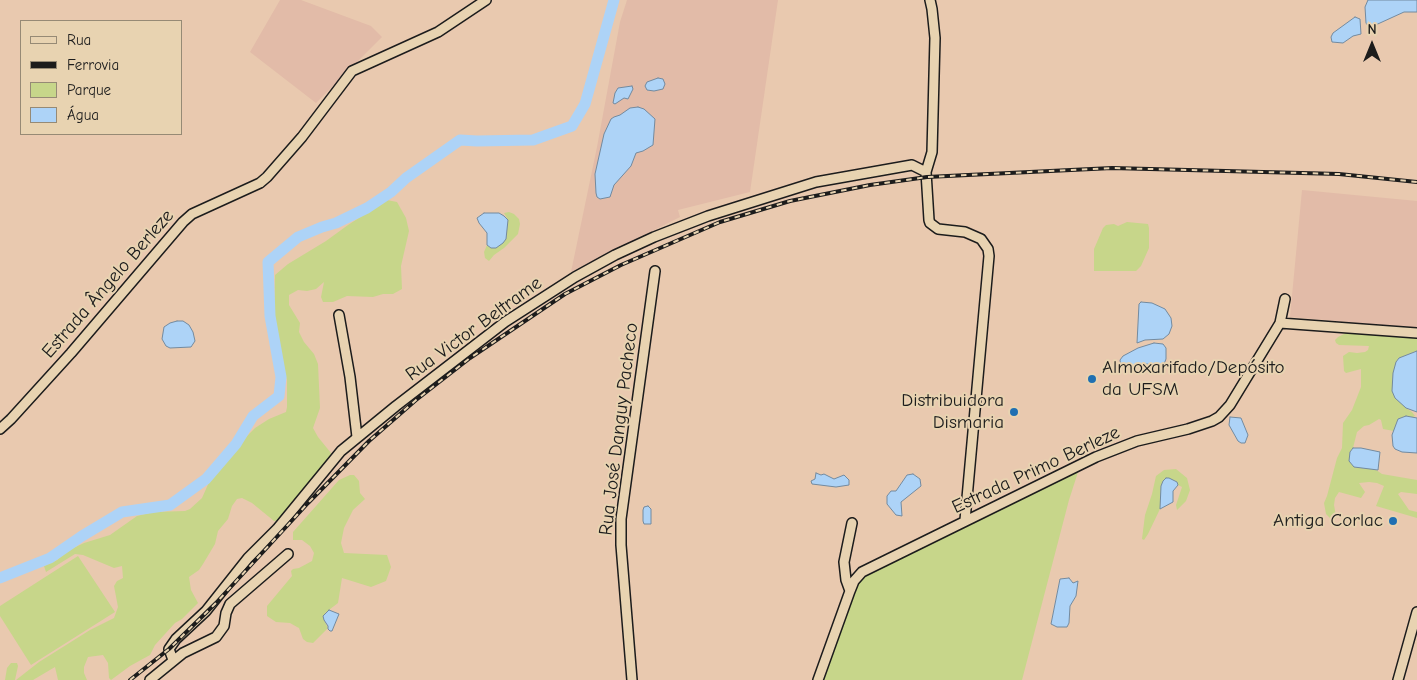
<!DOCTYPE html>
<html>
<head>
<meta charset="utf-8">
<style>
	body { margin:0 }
	#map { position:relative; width:1417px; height:680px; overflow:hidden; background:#e9c9af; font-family:"Comic Neue",sans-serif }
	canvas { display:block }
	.legend { position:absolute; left:20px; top:20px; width:162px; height:115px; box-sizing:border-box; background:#e8d3b1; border:1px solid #968a75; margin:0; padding:6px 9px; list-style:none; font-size:15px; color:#1c1c1c }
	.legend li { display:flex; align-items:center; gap:10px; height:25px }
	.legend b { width:25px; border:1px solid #968a75 }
	.north { position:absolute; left:1347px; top:20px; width:50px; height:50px; -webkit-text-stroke:4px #e8d3b1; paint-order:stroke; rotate:0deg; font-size:14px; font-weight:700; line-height:20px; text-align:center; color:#1c1c1c }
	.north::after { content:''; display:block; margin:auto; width:18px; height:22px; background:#1c1c1c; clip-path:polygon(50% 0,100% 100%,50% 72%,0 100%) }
</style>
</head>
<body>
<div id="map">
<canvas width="1417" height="680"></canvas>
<ul class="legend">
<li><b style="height:6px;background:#e8d3b1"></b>Rua</li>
<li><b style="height:6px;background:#1c1c1c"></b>Ferrovia</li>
<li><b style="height:14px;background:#c7d68a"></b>Parque</li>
<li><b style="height:14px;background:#add3f7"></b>Água</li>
</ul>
<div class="north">N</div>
</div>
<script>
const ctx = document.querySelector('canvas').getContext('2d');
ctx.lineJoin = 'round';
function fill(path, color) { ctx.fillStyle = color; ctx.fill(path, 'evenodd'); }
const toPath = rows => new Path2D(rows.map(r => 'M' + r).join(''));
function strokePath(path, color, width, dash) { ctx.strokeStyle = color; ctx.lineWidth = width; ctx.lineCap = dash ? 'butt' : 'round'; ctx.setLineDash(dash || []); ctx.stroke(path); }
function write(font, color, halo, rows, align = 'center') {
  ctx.font = font + ' "Comic Neue",sans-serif'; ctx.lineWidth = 4; ctx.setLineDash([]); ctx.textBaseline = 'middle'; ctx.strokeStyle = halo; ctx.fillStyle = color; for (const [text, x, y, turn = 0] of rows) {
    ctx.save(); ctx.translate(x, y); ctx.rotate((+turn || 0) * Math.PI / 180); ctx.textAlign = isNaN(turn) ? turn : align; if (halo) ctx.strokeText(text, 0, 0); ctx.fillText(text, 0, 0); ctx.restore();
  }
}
fill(toPath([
	[280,0,301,0,371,26,382,37,316,103,250,52],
	[627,0,778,0,750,192,678,210,680,217,571,272,597,147,620,22],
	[1302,190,1417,201,1417,328,1290,317]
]), '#e2bba8');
fill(toPath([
	[387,200,397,202,406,218,409,231,401,266,402,289,393,294,383,294,373,297,347,296,333,302,323,302,321,297,324,282,316,289,307,291,298,290,289,295,289,305,300,323,299,332,304,342,314,354,318,364,320,408,313,428,318,437,331,453,329,460,279,521,274,521,252,503,242,498,237,499,232,506,228,519,218,531,215,544,203,564,199,570,189,577,191,590,198,603,182,619,175,623,155,645,150,655,130,666,111,680,109,678,108,663,103,655,88,657,84,667,84,673,87,680,58,680,55,667,33,680,16,680,39,662,90,630,114,618,118,607,114,586,117,581,123,578,122,566,114,568,83,555,75,554,46,572,44,566,57,560,69,550,84,543,110,535,137,516,153,512,185,511,190,509,202,498,210,480,248,435,255,428,269,419,286,412,287,407,287,380,278,346,274,321,275,275,288,264,326,241,348,225],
	[509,212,514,214,519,219,520,224,518,234,504,248,494,255,489,261,485,258,484,252,487,245,491,248,508,220,504,213],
	[1127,222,1148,224,1149,228,1149,248,1141,266,1136,271,1094,271,1094,249,1103,228,1106,225,1114,224,1118,226],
	[1348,332,1408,335,1417,338,1417,351,1399,358,1396,362,1406,408,1412,412,1415,416,1411,418,1406,416,1398,419,1394,431,1383,429,1381,420,1379,419,1369,425,1364,426,1357,432,1353,448,1350,452,1382,474,1417,480,1417,494,1401,492,1398,494,1409,510,1417,512,1417,518,1376,506,1384,486,1377,483,1369,482,1359,483,1365,492,1361,498,1339,492,1335,498,1334,505,1336,516,1335,520,1331,519,1326,514,1324,503,1327,496,1337,458,1342,448,1343,423,1352,410,1361,387,1361,369,1346,373,1344,371,1343,356,1349,352,1357,353,1365,352,1368,350,1369,346,1339,345,1336,343,1335,340,1338,337],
	[1079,469,1069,500,1022,680,820,680,855,586,863,575],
	[1176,469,1187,478,1190,490,1186,501,1177,510,1176,505,1182,487,1178,485,1177,482,1163,480,1160,509,1148,534,1144,540,1142,539,1145,515,1152,494,1156,476,1164,470],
	[350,475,354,475,359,481,360,493,365,499,353,510,344,528,341,543,344,553,387,555,391,567,386,581,371,587,342,578,338,603,325,613,324,620,328,628,313,643,307,642,303,639,299,628,297,627,290,623,276,622,267,616,267,606,292,576,291,571,293,569,299,568,312,561,314,553,310,546,302,540,293,540,293,532,339,480],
	[78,556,115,612,31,665,0,616,0,606],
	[11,663,17,663,18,666,15,680,5,680,7,668]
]), '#c7d68a');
const water = toPath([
	[1368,0,1417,0,1417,12,1404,12,1369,28,1366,23,1365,7,1368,0],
	[1355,17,1360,19,1361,34,1353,36,1343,43,1332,42,1331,37,1333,33,1355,17],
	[658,78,663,79,665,84,663,89,654,91,647,90,645,86,647,82,658,78],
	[632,86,633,89,628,99,624,98,615,104,613,103,615,93,618,88,632,86],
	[638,107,644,109,655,119,653,145,643,151,636,153,631,166,614,185,610,197,600,199,597,197,596,193,595,174,604,134,611,119,614,117,620,115,630,108,638,107],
	[484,213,499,213,504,216,508,220,506,239,503,243,496,248,491,248,487,245,487,233,479,223,477,218,484,213],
	[1141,302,1152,303,1165,309,1171,318,1172,326,1169,334,1163,339,1145,340,1137,343,1139,304,1141,302],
	[177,321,183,321,189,325,193,332,195,341,191,347,170,348,166,346,162,339,164,327,170,323,177,321],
	[1154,343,1163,344,1166,348,1166,359,1164,364,1160,367,1147,364,1121,367,1120,360,1123,356,1138,348,1154,343],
	[1417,351,1417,412,1406,408,1395,398,1392,391,1393,373,1396,362,1399,358,1417,351],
	[1406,416,1417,418,1417,453,1402,452,1395,449,1393,446,1392,435,1398,419,1406,416],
	[1230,417,1241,418,1248,435,1245,443,1241,443,1238,441,1229,425,1230,417],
	[1353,448,1361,448,1380,452,1378,470,1354,467,1349,461,1350,452,1353,448],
	[816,473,821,475,824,474,834,479,844,475,849,480,849,485,836,487,812,484,811,481,815,479,816,473],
	[913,474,920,479,921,486,901,502,902,516,896,515,887,504,887,496,891,491,896,491,907,475,913,474],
	[1166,478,1169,478,1177,482,1178,485,1173,491,1173,502,1160,509,1161,486,1163,481,1166,478],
	[648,506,651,509,651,524,644,524,643,521,643,510,644,507,648,506],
	[1069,578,1073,583,1078,581,1076,596,1070,606,1069,623,1067,627,1057,627,1051,624,1060,579,1069,578],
	[329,610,339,614,332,631,330,631,328,629,328,626,324,620,323,616,329,610]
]);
fill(water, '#add3f7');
strokePath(water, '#738a9f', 1);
strokePath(toPath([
	[0,578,50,558,82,536,122,512,170,505,206,479,236,444,253,416,279,396,281,377,270,316,268,262,298,237,322,227,336,223,367,208,391,192,406,178,460,140,477,141,533,140,572,126,585,104,614,0]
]), '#add3f7', 11);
const minor = toPath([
	[930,0,932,9,935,38,932,152,926,172,929,220,930,223,938,229,965,232,981,239,988,249,989,256,965,520],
	[339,315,350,377,357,437],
	[1280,323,1285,299],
	[0,429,11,419,71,353,183,222,192,214,260,183,267,177,302,137,352,71,438,32,486,0],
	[850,591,846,580,844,562,852,523],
	[173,660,169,649,176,639,206,611,248,558,277,529,341,451,396,406,505,322,575,277,615,255,654,237,708,216,816,182,912,165,926,172],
	[150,680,183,653,216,637,224,626,226,613,230,604,288,554],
	[632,680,621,545,621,519,655,271],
	[818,680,850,591,854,581,862,572,1096,457,1137,441,1188,429,1212,421,1219,417,1230,405,1280,323,1417,333],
	[1398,680,1417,612]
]);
strokePath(minor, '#1c1c1c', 12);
strokePath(minor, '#e8d3b1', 9);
const rail = toPath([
	[130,680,169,649,216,603,308,503,369,441,416,400,470,358,565,294,621,265,720,222,790,201,870,185,927,177,1112,168,1339,174,1417,182]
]);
strokePath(rail, '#1c1c1c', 4);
strokePath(rail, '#e8d3b1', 2, [5.5]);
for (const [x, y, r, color] of [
	[1092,379,5,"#1f6fb2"],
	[1014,412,5,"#1f6fb2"],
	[1393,521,5,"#1f6fb2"]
]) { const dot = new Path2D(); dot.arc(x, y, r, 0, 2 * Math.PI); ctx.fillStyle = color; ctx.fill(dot); strokePath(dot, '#e8d3b1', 2); }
write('19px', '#1c1c1c', '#e8d3b1', [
	["Estrada Ângelo Berleze",108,284,-49],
	["Rua Victor Beltrame",474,329,-36],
	["Rua José Danguy Pacheco",619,429,-83],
	["Estrada Primo Berleze",1036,470,-25]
]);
write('19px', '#1c1c1c', '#e8d3b1', [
	["Almoxarifado/Depósito",1102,368,"left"],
	["da UFSM",1102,390,"left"],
	["Distribuidora",1004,401],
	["Dismaria",1004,423],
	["Antiga Corlac",1383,521]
], 'right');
</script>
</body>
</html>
